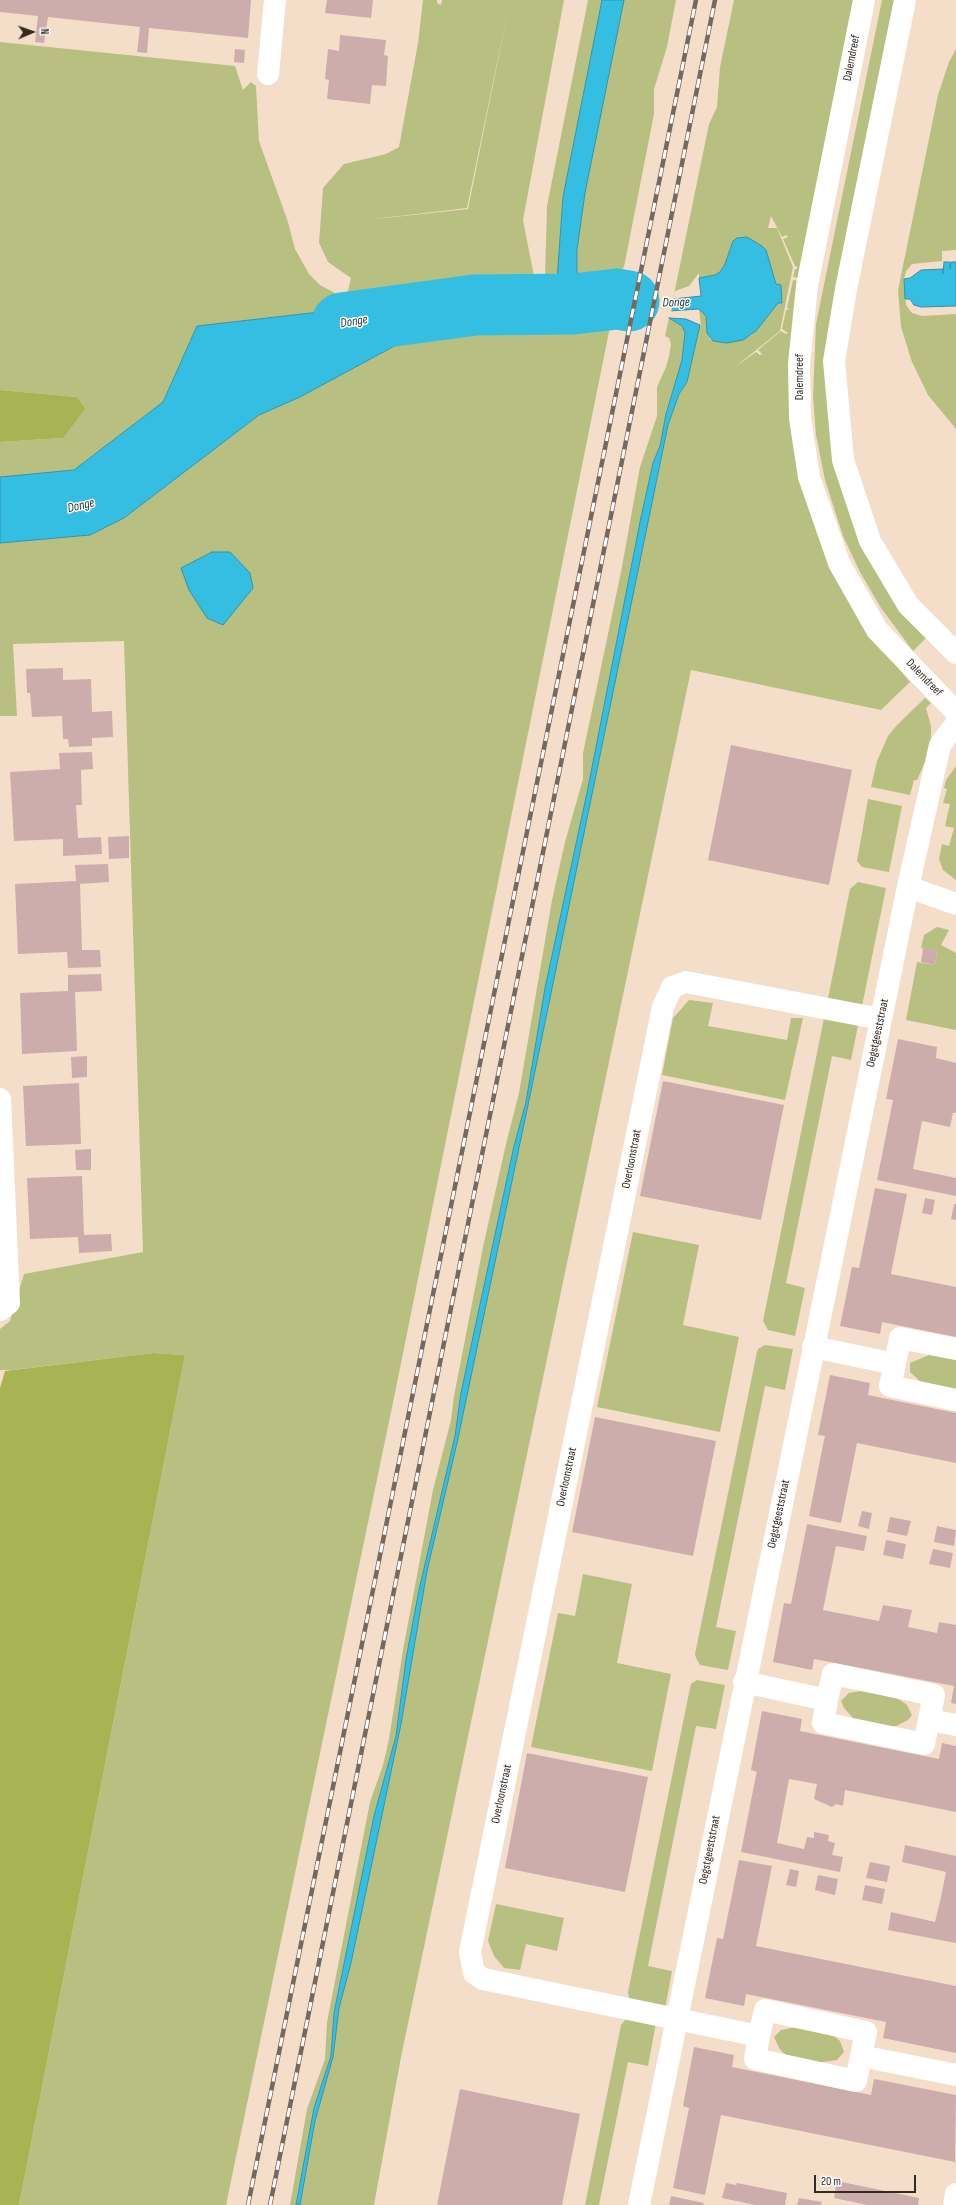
<!DOCTYPE html>
<html>
<head>
<meta charset="utf-8">
<style>
	body { margin:0 }
	#map { position:relative; width:956px; height:2205px; overflow:hidden; background:#f5dec9; font-family:"Sofia Sans Condensed",sans-serif }
	canvas { display:block }
	.north { position:absolute; left:12px; top:12px; width:40px; height:40px; -webkit-text-stroke:3px #fff; paint-order:stroke; rotate:88deg; font-size:11px; font-weight:700; line-height:16px; text-align:center; color:#332a22 }
	.north::after { content:''; display:block; margin:auto; width:14px; height:18px; background:#332a22; clip-path:polygon(50% 0,100% 100%,50% 72%,0 100%) }
	.scale { position:absolute; left:814px; top:2175px; width:102px; height:18px; box-sizing:border-box; border:2px solid #332a22; border-top:0; padding-left:5px; font-size:12px; line-height:14px; white-space:nowrap; color:#332a22; -webkit-text-stroke:3px #fff; paint-order:stroke }
</style>
</head>
<body>
<div id="map">
<canvas width="956" height="2205"></canvas>
<div class="north">N</div>
<div class="scale">20 m</div>
</div>
<script>
const ctx = document.querySelector('canvas').getContext('2d');
ctx.lineJoin = 'round';
function fill(path, color) { ctx.fillStyle = color; ctx.fill(path, 'evenodd'); }
const toPath = rows => new Path2D(rows.map(r => 'M' + r).join(''));
function strokePath(path, color, width, dash) { ctx.strokeStyle = color; ctx.lineWidth = width; ctx.lineCap = dash ? 'butt' : 'round'; ctx.setLineDash(dash || []); ctx.stroke(path); }
function write(font, color, halo, rows, align = 'center') {
  ctx.font = font + ' "Sofia Sans Condensed",sans-serif'; ctx.lineWidth = 3; ctx.setLineDash([]); ctx.textBaseline = 'middle'; ctx.strokeStyle = halo; ctx.fillStyle = color; for (const [text, x, y, turn = 0] of rows) {
    ctx.save(); ctx.translate(x, y); ctx.rotate((+turn || 0) * Math.PI / 180); ctx.textAlign = isNaN(turn) ? turn : align; if (halo) ctx.strokeText(text, 0, 0); ctx.fillText(text, 0, 0); ctx.restore();
  }
}
fill(toPath([
	[423,0,437,0,437,3,441,5,442,0,510,0,467,208,366,220,468,209,510,0,564,0,523,220,540,307,545,278,547,206,588,0,602,0,563,197,557,280,550,299,545,304,545,316,585,317,595,310,614,307,396,1388,226,2205,19,2205,185,1355,153,1353,12,1370,0,1370,0,1329,10,1321,24,1274,143,1252,124,641,13,644,17,716,0,716,0,543,90,535,124,518,259,415,300,397,426,329,425,300,197,326,163,402,74,470,0,477,0,442,63,438,77,397,0,390,0,42,235,66,243,90,251,82,256,86,259,141,288,222,295,249,309,274,320,285,335,293,344,308,351,278,328,262,319,243,323,188,344,164,386,154,399,147,418,43],
	[212,552,230,552,253,588,241,602,181,568],
	[624,0,676,0,667,47,654,89,654,114,624,267,621,270,598,276,589,273,587,284,594,286,596,295,585,290,577,280,577,250,585,193],
	[734,0,858,0,790,385,874,639,910,682,881,710,691,670,401,2057,374,2205,300,2205,315,2121,333,2057,339,2008,351,1963,401,1724,427,1571,457,1443,528,1105,668,425,679,394,687,382,700,325,701,327,699,309,706,316,707,332,710,339,716,342,734,342,752,335,778,303,782,303,766,250,747,237,742,237,733,241,725,264,720,272,715,275,699,278,699,273,689,286,675,291,673,299,709,124,717,107,720,67],
	[771,216,782,237,786,235,788,237,783,239,795,266,797,267,797,269,795,269,793,277,798,278,798,281,793,280,787,308,790,309,786,310,782,329,788,333,786,334,781,331,758,350,762,354,760,355,756,352,735,367,780,331,793,267,777,228,768,228],
	[882,0,897,0,832,438,926,638,913,651,881,608,860,572,843,536,825,480,816,435,813,397,816,324],
	[956,49,956,250,942,251,942,261,912,264,906,271,904,279,906,305,912,313,922,316,956,314,956,429,928,395,912,362,901,327,898,290,938,95,949,62],
	[669,318,682,326,685,333,682,360,666,414,660,446,653,463,640,522,588,788,545,988,526,1102,514,1146,461,1393,455,1436,419,1590,406,1659,396,1736,374,1816,334,2012,331,2056,314,2108,296,2205,290,2205,307,2109,325,2059,327,2022,370,1802,383,1765,389,1739,403,1650,433,1490,451,1420,454,1396,483,1247,506,1144,519,1093,552,900,565,842,583,779,583,753,621,572,640,467,657,416,657,387,666,367,669,356,671,344,669,338,665,336],
	[925,698,931,703,926,708,931,726,931,742,927,758,917,780,914,780,910,795,871,787,877,761,888,736,897,725],
	[956,766,956,880,943,870,939,859,942,844,949,846,954,828,945,826,950,804,943,803,947,789,944,788,946,780],
	[868,799,902,806,889,872,862,867,857,861],
	[858,882,886,888,851,1060,832,1056,786,1283,805,1288,795,1336,768,1330,763,1321,850,889],
	[937,927,949,930,941,945,956,953,956,1030,906,1020,917,962,935,965,937,951,921,948,924,935],
	[689,1000,713,1003,708,1026,787,1040,791,1018,803,1018,785,1100,662,1075,673,1018],
	[633,1232,699,1245,683,1325,739,1337,720,1432,597,1407],
	[765,1345,793,1349,785,1390,765,1386,716,1627,736,1631,728,1670,700,1665,696,1658,695,1654,757,1352,758,1349],
	[929,1355,956,1358,956,1391,921,1382,910,1372,910,1363],
	[583,1574,632,1584,617,1663,671,1674,652,1771,531,1747,558,1613,575,1616],
	[697,1680,725,1685,716,1729,696,1726,648,1966,672,1971,665,2009,629,1999,628,1992,690,1688,691,1684],
	[867,1690,885,1693,900,1700,907,1705,912,1715,908,1720,896,1726,882,1727,854,1719,844,1708,841,1701,849,1693],
	[496,1904,564,1918,557,1951,526,1944,520,1970,504,1968,494,1956,488,1941],
	[626,2019,656,2023,648,2066,628,2062,599,2205,585,2205,621,2025],
	[802,2026,834,2036,840,2041,844,2052,837,2060,815,2063,786,2055,779,2048,774,2037,781,2030]
]), '#b7c081');
fill(toPath([
	[0,390,77,397,85,409,63,438,0,442],
	[153,1353,185,1355,19,2205,0,2205,0,1388,5,1371]
]), '#a8b453');
const water = toPath([
	[602,0,624,0,585,193,577,250,577,280,585,290,596,295,618,289,673,299,701,296,699,278,715,275,720,272,725,264,733,241,737,238,747,237,762,246,766,250,776,284,781,285,782,303,778,303,756,331,743,340,727,343,713,341,707,333,706,316,699,309,670,311,614,307,595,310,585,317,544,316,545,304,550,299,557,280,563,197,602,0],
	[944,262,950,262,950,269,951,262,956,262,956,306,921,307,914,305,910,299,905,299,904,279,910,278,921,270,943,269,943,274,944,262],
	[425,300,426,329,300,397,259,415,124,518,90,535,0,543,0,477,74,470,163,402,197,326,425,300],
	[669,318,686,319,700,325,687,382,679,394,668,425,528,1105,457,1443,427,1571,401,1724,351,1963,339,2008,333,2057,315,2121,300,2205,296,2205,314,2108,331,2056,334,2013,374,1816,396,1736,406,1659,419,1590,455,1436,461,1393,514,1146,526,1102,545,988,588,788,640,522,653,463,660,446,666,414,682,360,685,333,682,326,669,318],
	[212,552,230,552,250,573,253,588,223,625,207,618,189,590,181,568,212,552]
]);
fill(water, '#34bfe2');
strokePath(water, '#3492a8', 1);
fill(toPath([
	[619,287,674,297,671,313,615,309]
]), '#f5dec9');
strokePath(toPath([
	[342,323,475,305,573,304,617,299,629,301]
]), '#34bfe2', 61);
fill(toPath([
	[0,0,251,0,248,38,149,28,147,53,137,52,140,27,48,17,44,43,35,42,38,16,0,12],
	[327,0,373,0,371,18,325,13],
	[340,35,386,40,384,55,388,56,386,86,372,85,370,104,327,99,329,80,325,79,328,49,339,51],
	[235,49,245,50,244,63,234,62],
	[63,668,63,680,91,679,92,712,112,711,113,737,92,738,92,746,69,747,68,739,63,739,62,716,32,717,30,693,27,693,26,669],
	[731,745,852,770,829,885,708,860],
	[92,752,93,769,81,770,82,805,76,805,78,838,101,837,102,854,63,856,63,839,14,841,10,772,60,769,59,753],
	[129,836,129,858,109,859,108,837],
	[108,864,109,882,80,884,82,950,100,950,101,967,68,968,67,952,18,954,15,884,76,881,75,865],
	[923,948,937,951,935,965,921,962],
	[101,974,102,991,75,992,77,1051,22,1054,20,993,68,991,68,975],
	[898,1039,937,1047,936,1058,956,1063,956,1113,953,1113,950,1127,922,1121,913,1169,956,1178,956,1196,877,1180,893,1100,886,1099],
	[87,1056,87,1077,72,1078,71,1057],
	[663,1081,784,1105,761,1220,640,1196],
	[79,1083,81,1144,26,1146,23,1086],
	[91,1149,91,1170,76,1170,75,1150],
	[82,1176,84,1235,111,1234,112,1251,79,1253,78,1237,30,1239,27,1178],
	[875,1188,907,1194,891,1274,956,1287,956,1337,882,1322,880,1334,840,1326,852,1267,859,1268],
	[925,1198,935,1200,932,1215,922,1213],
	[954,1204,956,1204,956,1220,951,1219],
	[830,1375,870,1383,868,1395,956,1413,956,1463,857,1443,841,1523,809,1516,824,1440,825,1436,818,1435],
	[595,1417,716,1441,693,1556,572,1532],
	[862,1511,872,1513,869,1529,858,1526],
	[890,1517,911,1521,907,1536,887,1532],
	[807,1524,867,1536,864,1551,836,1546,823,1610,879,1621,883,1605,912,1610,908,1627,937,1633,939,1622,956,1625,956,1704,951,1703,954,1686,814,1659,812,1670,773,1662,784,1603,791,1604],
	[937,1526,956,1530,954,1546,934,1542],
	[886,1540,906,1544,903,1559,883,1555],
	[933,1549,953,1553,950,1568,929,1564],
	[762,1711,802,1719,800,1731,939,1759,942,1743,956,1746,956,1812,845,1790,843,1806,836,1804,832,1807,814,1799,817,1784,789,1779,777,1843,804,1849,807,1837,814,1838,814,1832,829,1835,828,1841,835,1843,832,1855,843,1857,840,1872,741,1852,756,1775,757,1772,751,1770],
	[527,1753,648,1777,625,1892,505,1868],
	[905,1845,956,1856,956,1943,888,1930,891,1912,935,1922,941,1897,946,1872,902,1862],
	[739,1860,772,1866,756,1946,956,1986,956,2053,883,2038,886,2022,746,1994,744,2006,705,1998,717,1938,723,1939],
	[870,1862,890,1866,887,1882,866,1878],
	[790,1869,799,1871,796,1887,786,1885],
	[818,1875,838,1879,835,1895,815,1890],
	[865,1885,885,1889,882,1904,862,1900],
	[694,2047,734,2055,732,2067,871,2095,874,2079,956,2095,955,2162,721,2115,705,2195,673,2188,689,2108,683,2106],
	[460,2089,580,2114,562,2205,437,2205],
	[837,2181,919,2198,918,2205,867,2205,834,2198],
	[726,2183,736,2185,737,2183,787,2193,785,2205,755,2205,722,2198],
	[671,2196,704,2203,703,2205,669,2205],
	[799,2198,822,2202,821,2205,797,2205]
]), '#cdadab');
strokePath(toPath([
	[864,0,807,286,799,364,800,418,809,477,839,563,877,630,956,712],
	[905,0,846,289,834,361,843,460,870,541,908,605,956,653],
	[268,74,275,0],
	[908,887,956,904],
	[881,1019,686,982,672,987,663,1007,470,1952,474,1973,483,1979,759,2036,765,2010,866,2032,861,2056,956,2075],
	[0,1099,9,1303,0,1310],
	[813,1347,895,1364,900,1338,956,1349],
	[895,1364,890,1386,956,1400],
	[744,1682,827,1700,833,1674,934,1695,929,1720,956,1725],
	[827,1700,823,1723,924,1744,929,1720],
	[759,2036,755,2059,856,2081,861,2056],
	[639,2205,908,887,940,745,956,724],
	[954,2205,956,2194]
]), '#fff', 22);
const rail = toPath([
	[248,2205,696,0],
	[270,2205,715,0]
]);
strokePath(rail, '#76685c', 4.5);
strokePath(rail, '#fff', 3, [9]);
write('12px', '#332a22', '#fff', [
	["Dalemdreef",852,58,-79],
	["Dalemdreef",800,377,-90],
	["Dalemdreef",924,678,46],
	["Oegstgeeststraat",878,1033,-78],
	["Overloonstraat",632,1159,-79],
	["Overloonstraat",567,1477,-78],
	["Oegstgeeststraat",779,1514,-78],
	["Overloonstraat",502,1794,-78],
	["Oegstgeeststraat",710,1850,-79]
]);
write('italic 13px', '#1a3037', '#fff', [
	["Donge",676,303,-1],
	["Donge",354,322,-9],
	["Donge",81,506,-13]
]);
</script>
</body>
</html>
